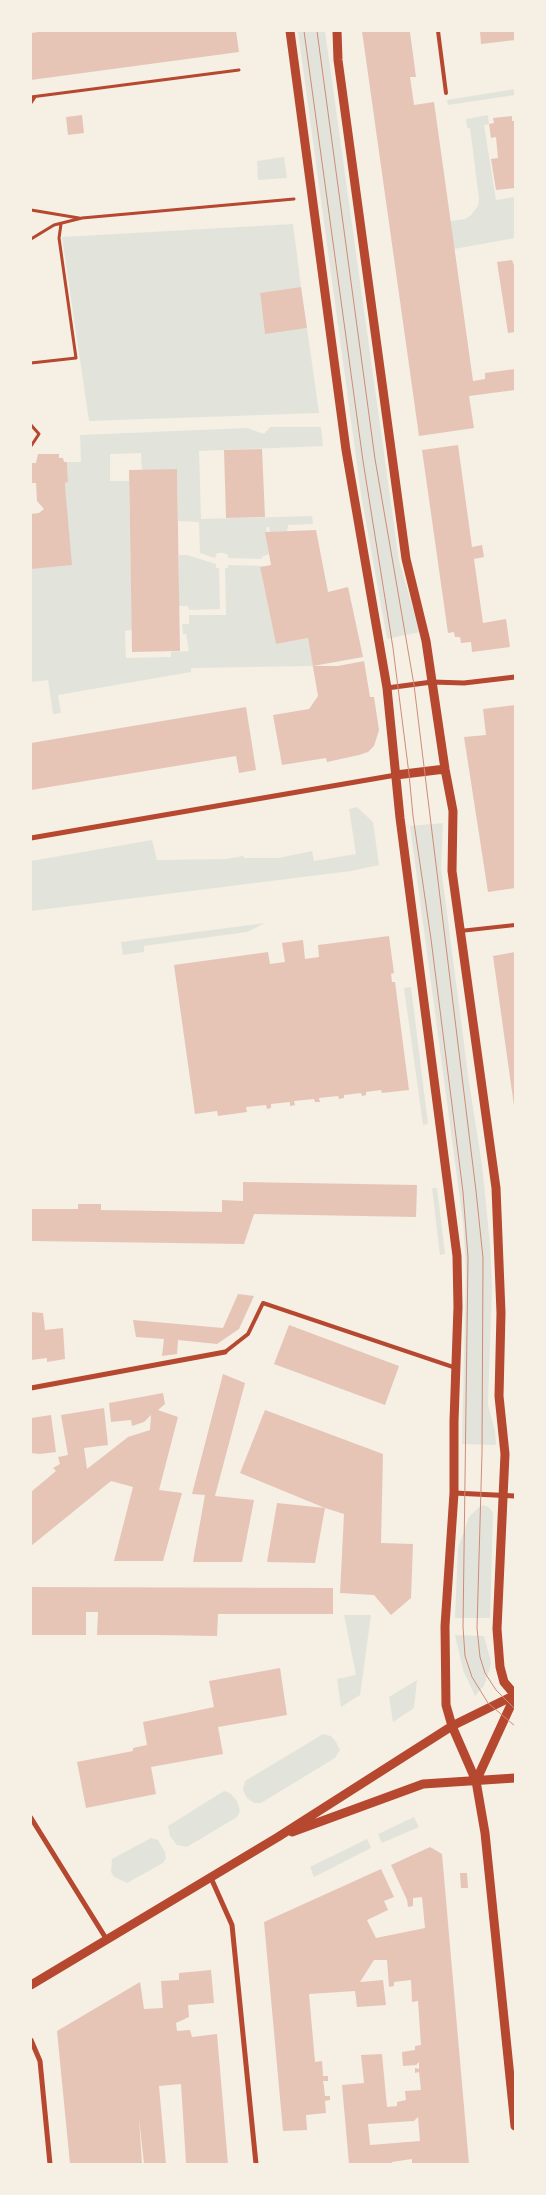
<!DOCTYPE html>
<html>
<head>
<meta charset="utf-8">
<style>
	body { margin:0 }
	#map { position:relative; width:546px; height:2195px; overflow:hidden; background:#f6efe4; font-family:"PT Serif",serif }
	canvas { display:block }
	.frame { position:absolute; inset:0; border:32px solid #f6efe4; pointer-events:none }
</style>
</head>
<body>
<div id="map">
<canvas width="546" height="2195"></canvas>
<div class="frame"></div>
</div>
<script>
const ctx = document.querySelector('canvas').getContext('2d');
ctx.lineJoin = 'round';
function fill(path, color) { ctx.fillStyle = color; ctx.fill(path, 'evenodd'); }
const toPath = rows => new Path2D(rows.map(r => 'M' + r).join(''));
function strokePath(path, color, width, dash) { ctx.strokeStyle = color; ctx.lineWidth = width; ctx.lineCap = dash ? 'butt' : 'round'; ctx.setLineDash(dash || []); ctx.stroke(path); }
fill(toPath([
	[298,31,325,31,399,561,420,632,387,639,361,494],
	[515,89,515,95,448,105,447,100],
	[488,115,489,124,484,125,496,200,515,197,515,238,454,249,450,221,465,219,471,215,478,206,479,199,470,128,467,128,466,119],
	[284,157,287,178,258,180,257,161],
	[293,224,301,287,260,294,265,333,307,328,319,413,89,421,62,237],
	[270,427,321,427,323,446,199,451,201,519,312,516,313,524,288,525,287,531,270,532,269,527,266,527,269,554,262,557,262,559,228,558,228,555,224,553,217,553,215,558,200,553,199,522,178,521,177,470,142,470,141,453,110,454,110,481,129,481,132,630,125,631,126,658,171,657,171,652,189,651,186,634,183,634,182,624,189,624,189,615,226,615,225,568,228,568,228,565,264,566,260,567,276,644,308,638,313,666,191,668,191,672,58,695,61,713,53,714,48,680,31,682,31,569,65,483,68,482,67,462,81,462,80,435,247,428,264,434],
	[179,555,187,555,216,564,216,568,219,568,220,609,189,610,188,606,179,606],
	[357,807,373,822,379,865,351,871,31,911,31,861,152,840,157,860,226,859,243,856,244,858,278,858,312,851,314,861,356,854,349,809],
	[443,823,441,867,469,1082,482,1165,490,1244,492,1285,488,1405,495,1431,496,1445,462,1444,466,1271,463,1222,410,826],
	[265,923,247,932,144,946,144,952,123,955,121,942],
	[411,987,428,1124,423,1125,404,988],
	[432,1188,437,1188,445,1254,440,1255],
	[484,1505,490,1508,493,1513,490,1618,455,1618,458,1548,469,1517,479,1507],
	[344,1615,371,1615,360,1695,341,1707,337,1679,356,1675],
	[455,1635,484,1636,491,1662,490,1668,484,1686,475,1696,463,1670],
	[417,1680,414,1708,393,1722,389,1697],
	[323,1734,331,1736,336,1742,340,1750,335,1758,261,1803,254,1803,247,1798,243,1790,245,1781],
	[224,1791,230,1793,237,1801,240,1811,237,1817,187,1847,177,1845,170,1836,168,1826],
	[414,1817,419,1827,382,1843,378,1834],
	[151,1838,158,1840,165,1852,166,1858,163,1863,127,1883,114,1877,111,1872,112,1859],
	[367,1839,371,1848,314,1877,310,1867]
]), '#e2e4dc');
fill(toPath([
	[46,31,236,31,239,52,31,80,31,33],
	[362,31,410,32,416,77,410,77,414,105,434,102,473,381,485,379,485,373,515,369,515,390,469,396,474,428,419,436],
	[480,31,515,31,515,40,481,44],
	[82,115,84,133,68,135,66,117],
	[512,116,512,121,515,121,515,188,496,190,491,159,498,158,496,137,491,138,489,124,494,123,493,118],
	[512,260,515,268,515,332,508,333,497,262],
	[301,287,307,328,265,334,260,293],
	[458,445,472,547,482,545,484,557,474,559,483,623,506,619,510,647,472,652,471,642,461,643,460,637,455,637,454,632,448,633,422,450],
	[262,449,265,517,226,518,224,450],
	[38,454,59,454,59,458,63,458,64,462,67,462,68,482,65,483,65,486,72,565,31,569,31,514,39,513,44,509,37,501,36,483,32,483,32,463,36,463],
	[177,469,180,651,132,652,129,470],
	[316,530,328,592,348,587,363,657,313,666,338,666,364,661,370,697,374,697,379,730,374,746,368,752,359,755,327,762,326,758,282,765,273,715,309,709,318,696,308,638,276,644,260,567,271,565,265,532],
	[515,705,515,888,488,892,464,737,486,735,483,709],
	[246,707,256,770,239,773,236,756,31,790,31,743],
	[389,936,394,973,391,974,392,982,395,982,409,1090,382,1093,381,1090,366,1092,366,1095,362,1096,361,1093,344,1095,344,1098,339,1099,338,1096,319,1098,320,1102,315,1102,314,1099,294,1101,295,1105,290,1106,290,1102,271,1104,271,1108,267,1109,266,1105,246,1107,247,1112,218,1116,217,1111,195,1114,174,965,268,952,270,964,285,962,282,943,303,940,305,959,319,957,318,945],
	[515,952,515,1106,514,1106,493,956],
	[243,1182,417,1185,416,1217,254,1214,244,1244,31,1241,31,1209,78,1209,78,1204,101,1204,101,1210,222,1212,222,1200,243,1201],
	[238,1294,254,1296,239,1329,217,1344,178,1340,177,1354,162,1356,164,1339,136,1337,133,1320,223,1328],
	[31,1312,43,1313,45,1330,63,1328,65,1359,47,1362,47,1358,31,1360],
	[289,1325,399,1366,385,1405,274,1364],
	[223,1374,245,1383,215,1496,254,1500,242,1562,193,1562,205,1495,192,1494],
	[163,1393,165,1404,158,1410,178,1417,159,1490,182,1493,163,1561,114,1561,133,1487,111,1481,31,1546,31,1492,56,1471,53,1468,60,1464,58,1457,68,1455,61,1415,104,1408,108,1445,84,1448,87,1469,128,1437,150,1430,151,1415,144,1422,132,1426,131,1420,111,1422,109,1403],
	[265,1410,383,1454,381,1543,413,1544,411,1598,391,1615,374,1595,340,1593,344,1514,325,1508,315,1563,267,1562,277,1503,325,1508,240,1473],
	[51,1415,56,1452,40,1454,31,1453,31,1418],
	[31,1587,333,1588,333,1614,218,1614,217,1636,158,1635,97,1635,98,1612,86,1612,86,1635,31,1635],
	[280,1668,287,1715,218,1727,223,1754,151,1767,156,1794,86,1808,77,1762,133,1751,133,1748,147,1745,143,1722,214,1707,209,1681],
	[430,1847,442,1854,469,2164,412,2164,412,2159,392,2162,392,2164,349,2164,342,2085,364,2083,361,2055,382,2054,387,2107,397,2106,397,2102,406,2100,405,2091,421,2090,419,2072,415,2073,415,2068,419,2069,419,2062,416,2065,403,2066,402,2052,415,2050,415,2046,421,2045,418,2001,412,2002,411,1980,394,1982,394,1986,389,1987,387,1960,374,1960,360,1982,383,1980,386,2005,357,2007,355,1991,309,1994,315,2062,322,2061,323,2076,328,2076,328,2081,323,2081,324,2087,325,2096,330,2096,330,2100,325,2101,326,2113,306,2115,307,2130,283,2131,264,1922,381,1869,394,1897,384,1901,388,1910,367,1920,376,1938,425,1928,422,1897,413,1898,413,1906,408,1907,407,1900,391,1865],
	[418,2117,420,2141,370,2145,368,2124,414,2121],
	[460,1873,467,1873,468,1888,461,1888],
	[211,1970,214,2003,188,2005,189,2017,176,2023,177,2031,190,2030,192,2037,217,2034,228,2164,186,2163,181,2084,159,2086,166,2164,144,2164,139,2118,142,2164,70,2164,57,2031,140,1982,144,2009,163,2008,161,1981,179,1980,179,1973]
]), '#e6c5b7');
strokePath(toPath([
	[31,97,239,70],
	[31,103,35,97],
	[31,210,79,218],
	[31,239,54,225,82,218,294,199],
	[31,363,76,358,59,238,61,224],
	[31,425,39,434,31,446]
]), '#b5482f', 3);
strokePath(toPath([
	[438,31,446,93],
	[460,931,515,925],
	[225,1352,248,1334,263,1303,456,1368]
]), '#b5482f', 4);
strokePath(toPath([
	[387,688,432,682,464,683,515,677],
	[31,838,396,775],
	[31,1388,225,1352],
	[454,1493,515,1496],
	[31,1818,107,1940],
	[211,1878,232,1925,256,2164],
	[31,2040,40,2061,50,2164]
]), '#b5482f', 5);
strokePath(toPath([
	[290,31,346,450,387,688,400,818,457,1256,458,1307,454,1421,454,1493,445,1626,446,1705,452,1726,476,1781,485,1833,515,2126],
	[337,31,338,60,406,559,426,641,445,769,453,811,452,871,496,1188,501,1313,499,1396,505,1454,497,1629,500,1667,504,1682,515,1695],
	[396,775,445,769],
	[476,1781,515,1696],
	[292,1832,423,1784,515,1778],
	[31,1985,278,1837,452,1726,515,1695]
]), '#b5482f', 9);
strokePath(toPath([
	[304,31,363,461,393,648,409,774,413,816,431,939,463,1192,468,1257,463,1627,465,1656,472,1677,488,1703,515,1726],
	[317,31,375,459,414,685,476,1191,483,1258,482,1453,477,1628,480,1657,485,1673,496,1690,515,1709]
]), '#cf8b77', 1);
</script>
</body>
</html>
